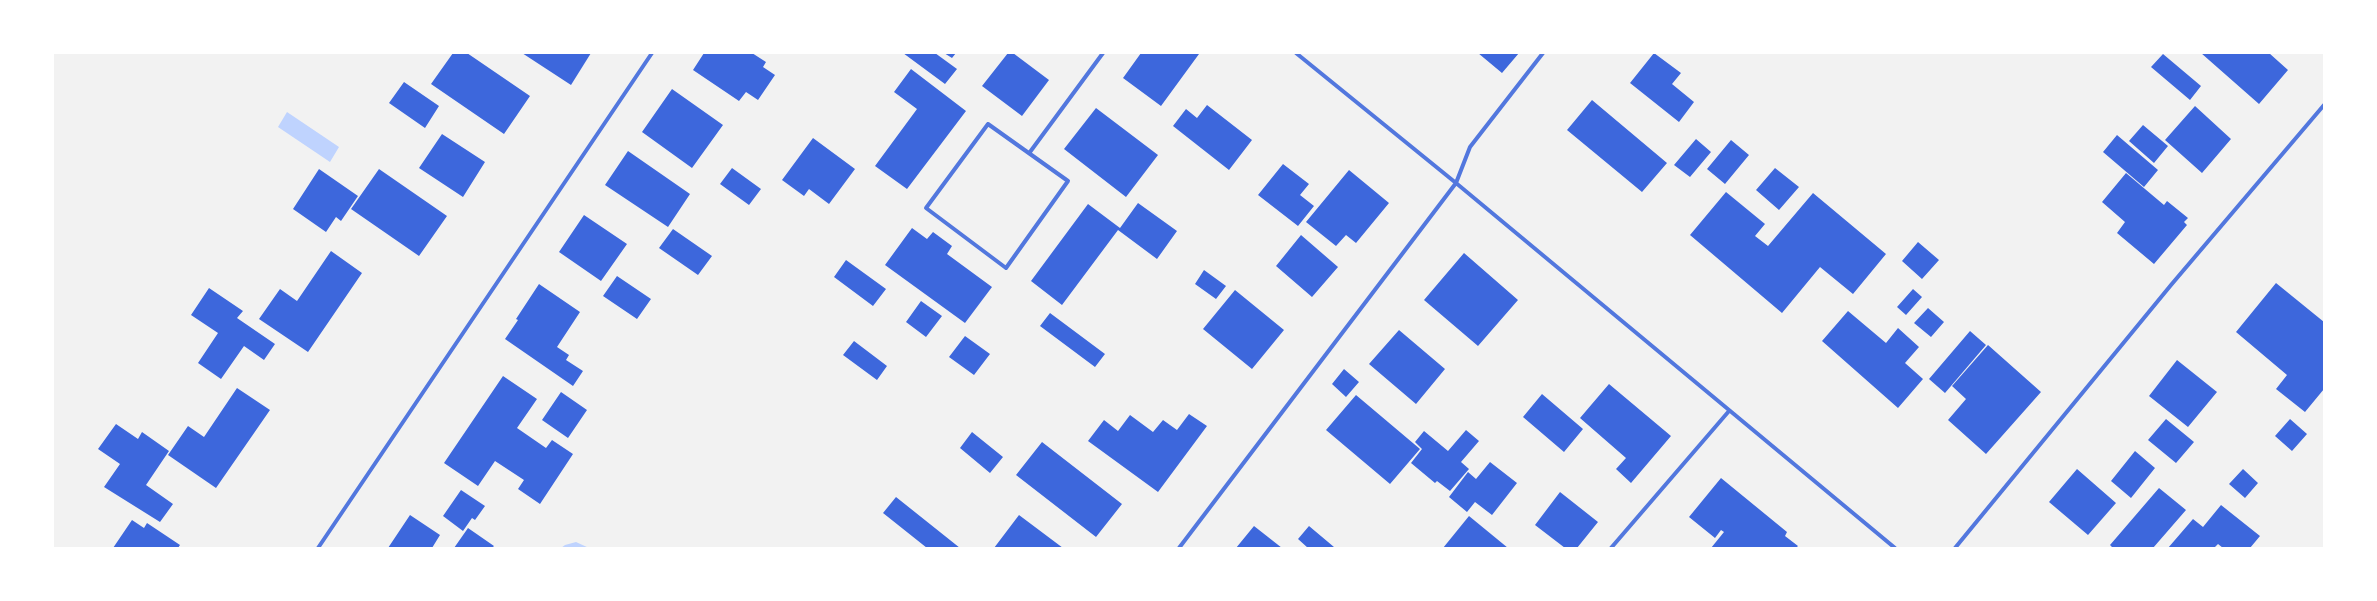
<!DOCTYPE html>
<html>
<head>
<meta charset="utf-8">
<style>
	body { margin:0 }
	#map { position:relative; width:2377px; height:601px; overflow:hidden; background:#f2f2f2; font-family:Quicksand,sans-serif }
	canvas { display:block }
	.frame { position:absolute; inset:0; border:54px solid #fff; pointer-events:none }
</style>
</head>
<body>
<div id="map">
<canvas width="2377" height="601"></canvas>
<div class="frame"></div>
</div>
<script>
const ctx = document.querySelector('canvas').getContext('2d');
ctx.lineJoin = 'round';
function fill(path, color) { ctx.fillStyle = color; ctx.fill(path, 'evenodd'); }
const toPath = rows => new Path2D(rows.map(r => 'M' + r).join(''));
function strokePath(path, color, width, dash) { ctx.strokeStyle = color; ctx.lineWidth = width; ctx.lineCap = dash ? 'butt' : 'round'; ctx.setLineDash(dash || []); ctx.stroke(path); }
fill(toPath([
	[287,112,339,147,330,162,278,127],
	[576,542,589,548,561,548,565,545]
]), '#bfd3fe');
fill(toPath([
	[453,53,467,53,530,96,504,134,431,84],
	[522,53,591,53,571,85],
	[704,53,752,53,766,62,763,67,775,75,758,100,746,92,739,101,693,70],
	[903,53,935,53,957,69,945,84],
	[944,53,956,53,952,58],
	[1008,53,1013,53,1049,80,1022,116,982,86],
	[1141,53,1198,53,1199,54,1161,106,1123,78],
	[1478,53,1519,53,1502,73],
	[1654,53,1681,73,1672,84,1694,102,1679,122,1630,83],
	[2201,53,2269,53,2288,70,2259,104],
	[2163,54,2201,86,2190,100,2151,67],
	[911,69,966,111,907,189,875,166,917,109,894,92],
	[404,82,439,106,425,128,389,103],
	[672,89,723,125,692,168,642,132],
	[1592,100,1667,163,1642,192,1567,130],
	[1207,105,1252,140,1229,170,1173,126,1186,109,1197,118],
	[2195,106,2231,139,2202,173,2165,140],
	[1096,108,1158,155,1126,197,1064,149],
	[2143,125,2168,146,2154,163,2129,141],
	[442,134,485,162,463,197,419,168],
	[2117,135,2158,170,2144,187,2103,152],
	[813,138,855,169,829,204,809,189,804,196,782,180],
	[1696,139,1711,152,1690,177,1674,165],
	[1731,140,1749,155,1725,184,1707,169],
	[628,151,690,194,668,227,605,185],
	[1283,164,1309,184,1300,195,1314,206,1298,226,1258,195],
	[732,168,761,189,749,205,720,184],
	[1775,168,1799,187,1779,210,1756,190],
	[319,169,358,196,341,221,336,217,326,232,293,209],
	[379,169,447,216,419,256,351,209],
	[1349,170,1389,203,1356,243,1346,235,1336,246,1306,222],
	[2126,173,2164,205,2167,201,2188,218,2184,222,2187,225,2154,264,2117,233,2125,222,2102,202],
	[1726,192,1765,224,1755,236,1768,246,1813,193,1886,254,1853,294,1820,267,1782,313,1690,235],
	[1138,203,1177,231,1157,259,1118,230,1062,305,1031,281,1088,204,1120,228],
	[584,215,627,244,601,281,559,252],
	[912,228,927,239,933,232,952,246,947,254,992,287,965,323,885,265],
	[673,229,712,256,698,275,659,248],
	[1301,235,1338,267,1312,297,1276,266],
	[1918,242,1939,260,1922,279,1902,261],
	[331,251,362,273,308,352,259,319,280,289,297,301],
	[1464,253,1518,300,1478,346,1424,300],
	[846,260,886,289,873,306,834,277],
	[1204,270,1226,286,1216,299,1195,284],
	[617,276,651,299,637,319,603,296],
	[2276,283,2324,322,2324,389,2305,412,2276,389,2287,375,2236,332],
	[539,284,580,312,557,347,569,355,566,360,583,371,573,386,505,339,518,320,516,319],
	[209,288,243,311,237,318,275,344,264,360,244,346,221,379,198,363,218,333,191,315],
	[1913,289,1922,297,1906,315,1897,307],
	[1235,290,1284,330,1252,369,1203,329],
	[921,301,942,316,926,337,906,322],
	[1928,308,1944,322,1931,337,1914,323],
	[1848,311,1886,343,1898,328,1919,347,1905,363,1923,379,1898,408,1822,341],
	[1050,313,1105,354,1095,367,1040,326],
	[1399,330,1445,369,1416,404,1369,364],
	[1970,331,1986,345,1945,393,1929,379],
	[965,336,990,354,974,375,949,357],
	[854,341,887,366,877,380,843,355],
	[1988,345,2041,392,1986,454,1948,420,1966,399,1952,386],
	[2177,360,2217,392,2188,427,2149,396],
	[1344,369,1359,382,1346,397,1332,384],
	[503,376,537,399,517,428,546,448,552,440,573,454,540,504,518,489,524,480,495,461,478,486,444,463],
	[1609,384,1671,436,1631,483,1616,469,1626,458,1580,418],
	[237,388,270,410,216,488,168,455,188,426,204,437],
	[561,392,587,410,568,438,542,420],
	[1542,394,1583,429,1564,452,1523,417],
	[1356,395,1420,449,1390,484,1326,430],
	[1189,414,1207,426,1158,492,1088,441,1104,420,1118,431,1130,415,1153,432,1163,420,1177,430],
	[2166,419,2194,442,2176,463,2148,440],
	[2290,419,2307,434,2292,451,2275,436],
	[116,424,138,439,142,432,169,451,146,485,173,504,160,522,104,487,120,464,98,449],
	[1466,430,1479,441,1461,462,1469,469,1450,491,1437,481,1435,483,1411,463,1422,449,1415,442,1424,431,1448,451],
	[972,432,1003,457,990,473,960,448],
	[1042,442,1122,504,1096,537,1016,475],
	[2135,451,2155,468,2131,498,2111,481],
	[1490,462,1517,483,1492,515,1475,502,1467,512,1449,497,1468,472,1476,479],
	[2077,469,2116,503,2088,535,2049,502],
	[2243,469,2258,483,2245,498,2229,484],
	[1721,478,1787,532,1785,536,1798,546,1796,548,1711,548,1724,532,1721,530,1715,538,1689,517],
	[2159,488,2186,510,2153,548,2113,548,2110,545],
	[461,490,485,506,475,520,472,518,463,531,443,516],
	[1560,492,1598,522,1577,548,1565,548,1535,525],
	[896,497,960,548,927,548,883,513],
	[2221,505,2260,536,2250,548,2223,548,2218,544,2214,548,2168,548,2193,519,2203,527],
	[410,515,440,535,432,548,388,548],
	[1019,515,1063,548,994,548],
	[1469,516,1508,548,1443,548],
	[132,520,144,528,147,523,180,545,178,548,113,548],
	[1254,526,1282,548,1236,548],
	[1309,526,1334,547,1333,548,1308,548,1298,539],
	[468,528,494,546,492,548,454,548]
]), '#3d67dc');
strokePath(toPath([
	[1296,53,1456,183,1895,548],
	[988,124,1068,181,1006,268,926,208,988,124],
	[1030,152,1103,53],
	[318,548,652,53],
	[1179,548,1456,183,1470,147,1543,53],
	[1611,548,1729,411],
	[1955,548,2171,285,2324,105]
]), '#5277de', 4);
</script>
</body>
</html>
